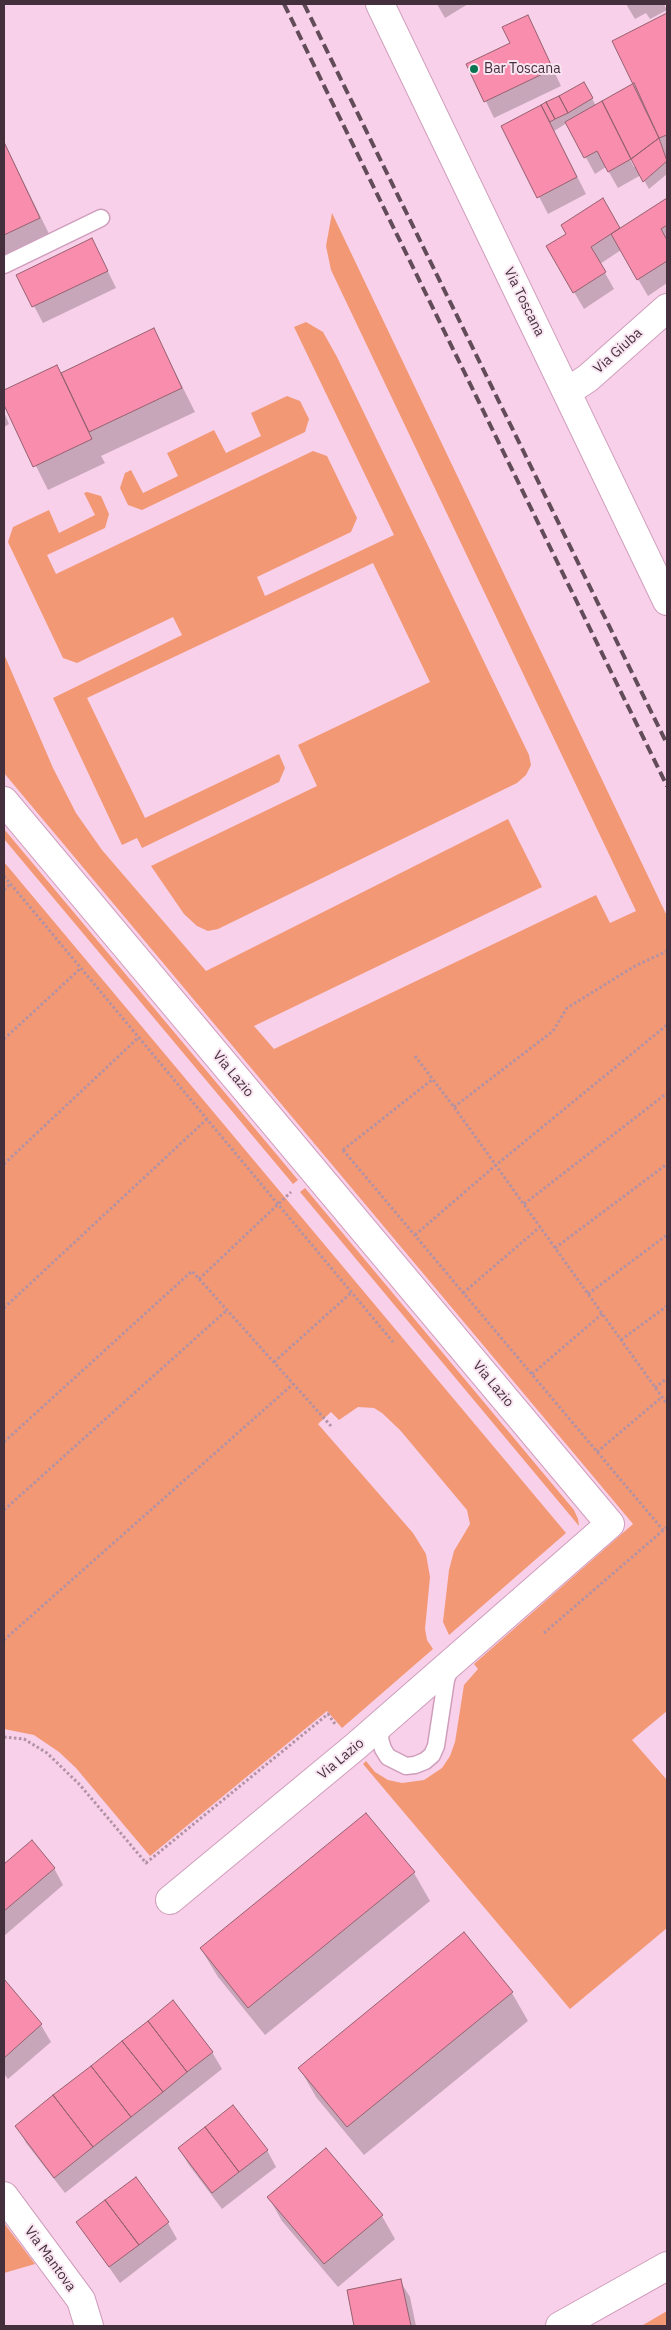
<!DOCTYPE html>
<html>
<head>
<meta charset="utf-8">
<style>
	body { margin:0 }
	#map { position:relative; width:671px; height:2330px; overflow:hidden; background:#f9d0e9; font-family:"IBM Plex Sans",sans-serif }
	canvas { display:block }
	.frame { position:absolute; inset:0; border:5px solid #44303c; pointer-events:none }
</style>
</head>
<body>
<div id="map">
<canvas width="671" height="2330"></canvas>
<div class="frame"></div>
</div>
<script>
const ctx = document.querySelector('canvas').getContext('2d');
ctx.lineJoin = 'round';
function fill(path, color) { ctx.fillStyle = color; ctx.fill(path, 'evenodd'); }
const toPath = rows => new Path2D(rows.map(r => 'M' + r).join(''));
function strokePath(path, color, width, dash) { ctx.strokeStyle = color; ctx.lineWidth = width; ctx.lineCap = dash ? 'butt' : 'round'; ctx.setLineDash(dash || []); ctx.stroke(path); }
function write(font, color, halo, rows, align = 'center') {
  ctx.font = font + ' "IBM Plex Sans",sans-serif'; ctx.lineWidth = 4; ctx.setLineDash([]); ctx.textBaseline = 'middle'; ctx.strokeStyle = halo; ctx.fillStyle = color; for (const [text, x, y, turn = 0] of rows) {
    ctx.save(); ctx.translate(x, y); ctx.rotate((+turn || 0) * Math.PI / 180); ctx.textAlign = isNaN(turn) ? turn : align; if (halo) ctx.strokeText(text, 0, 0); ctx.fillText(text, 0, 0); ctx.restore();
  }
}
fill(toPath([
	[332,213,667,916,667,1711,632,1740,667,1780,667,1928,570,2009,363,1764,366,1761,375,1772,388,1780,402,1783,424,1780,442,1768,450,1756,455,1742,464,1685,478,1669,474,1664,633,1524,4,773,4,654,53,768,76,813,102,850,206,971,508,819,542,887,254,1026,274,1049,596,895,610,923,636,911,331,270,326,246],
	[306,322,323,332,337,357,529,755,531,765,526,775,517,783,218,929,208,931,197,926,184,914,151,866,317,786,298,745,430,682,373,563,87,698,145,818,279,754,285,768,279,782,142,848,137,838,122,845,53,698,182,635,173,617,77,663,63,658,8,542,13,527,49,510,59,533,95,515,84,493,87,492,101,496,109,514,105,528,47,555,56,574,313,451,327,456,357,518,351,532,257,577,265,596,394,535,294,327],
	[287,396,300,401,309,419,305,432,142,510,128,505,120,488,125,473,131,470,143,493,178,476,167,453,214,430,226,453,261,436,251,413],
	[4,829,298,1180,293,1184,4,839],
	[4,862,566,1533,449,1635,443,1622,449,1570,454,1551,470,1524,467,1510,400,1430,382,1413,374,1408,358,1407,339,1420,331,1412,318,1424,413,1533,426,1554,430,1577,425,1629,427,1640,433,1649,342,1728,327,1711,150,1856,76,1768,59,1752,34,1735,4,1729],
	[305,1188,574,1510,578,1519,579,1526,300,1192],
	[4,2222,4,2223,35,2264,4,2273],
	[667,2311,667,2326,640,2326,643,2325]
]), '#f29875');
fill(toPath([
	[437,4,468,4,445,18],
	[626,4,664,4,667,10,650,19,646,13,635,19],
	[667,14,667,174,649,189,641,175,618,188,606,167,595,174,567,123,554,131,586,194,548,214,503,127,584,83,596,106,635,85,614,42],
	[629,153,636,166,634,167,627,154],
	[528,17,561,86,494,118,468,64,511,44],
	[4,142,53,242,4,265],
	[667,199,667,283,648,296,621,250,600,264,614,289,584,309,547,246,568,234,603,200,620,230],
	[101,257,116,288,43,323,18,276],
	[154,330,195,412,101,456,105,463,48,490,4,402,4,392,56,367,60,374],
	[4,412,9,424,4,427],
	[366,1815,414,1873,430,1901,265,2035,218,1977,201,1949],
	[32,1841,54,1868,63,1885,4,1936,4,1865],
	[4,1981,41,2025,51,2042,8,2079,4,2074],
	[512,1993,528,2021,364,2155,316,2097,300,2069],
	[212,2052,222,2069,65,2193,26,2143,17,2126],
	[179,2149,267,2150,276,2167,222,2209,189,2165],
	[269,2198,382,2216,395,2239,338,2287,282,2221],
	[78,2223,168,2223,177,2239,120,2283],
	[400,2281,410,2297,416,2326,356,2326,348,2291]
]), '#0003');
const building = toPath([
	[667,13,667,135,659,138,612,41,667,13],
	[528,15,553,69,484,102,466,64,510,43,502,27,528,15],
	[584,82,593,98,568,113,559,96,584,82],
	[634,83,659,138,631,159,602,101,634,83],
	[559,96,568,113,555,119,546,102,559,96],
	[602,101,631,159,608,172,597,151,584,158,565,122,602,101],
	[546,102,555,119,550,122,541,105,546,102],
	[541,105,577,177,537,198,501,126,541,105],
	[659,138,667,161,643,182,631,159,659,138],
	[4,142,40,218,4,235,4,142],
	[603,198,620,228,591,247,606,272,573,293,546,246,566,234,561,225,603,198],
	[667,198,667,225,661,229,667,240,667,261,637,280,611,234,667,198],
	[92,238,108,271,32,307,16,275,92,238],
	[154,328,182,388,89,432,61,373,154,328],
	[57,365,92,439,33,467,4,405,4,390,57,365],
	[366,1813,415,1872,248,2008,200,1948,366,1813],
	[32,1840,55,1868,4,1911,4,1864,32,1840],
	[464,1932,513,1992,347,2127,298,2068,464,1932],
	[4,1979,42,2024,4,2058,4,1979],
	[173,2000,213,2052,187,2072,148,2021,173,2000],
	[148,2021,187,2072,163,2092,122,2041,148,2021],
	[122,2041,163,2092,131,2117,91,2066,122,2041],
	[91,2066,131,2117,93,2147,53,2095,91,2066],
	[53,2095,93,2147,54,2178,15,2126,53,2095],
	[233,2105,268,2150,239,2172,205,2127,233,2105],
	[205,2127,239,2172,212,2193,178,2148,205,2127],
	[326,2148,383,2215,324,2264,267,2197,326,2148],
	[136,2177,169,2222,139,2245,105,2200,136,2177],
	[105,2200,139,2245,109,2267,76,2222,105,2200],
	[401,2279,411,2326,354,2326,347,2290,401,2279]
]);
fill(building, '#f88dad');
strokePath(building, '#95616f', 1);
const lane = toPath([
	[4,265,101,218],
	[386,1721,381,1731,380,1739,383,1749,388,1757,406,1766,415,1765,425,1761,432,1755,436,1746,446,1680,451,1665]
]);
const street = toPath([
	[380,4,667,601],
	[567,392,588,378,667,308],
	[4,801,610,1524,356,1746,170,1900],
	[4,2196,81,2300,89,2326]
]);
const secondary = toPath([
	[560,2326,667,2266]
]);
strokePath(lane, '#cf9ebc', 19);
strokePath(street, '#cf9ebc', 30);
strokePath(secondary, '#cf9ebc', 30);
strokePath(toPath([
	[4,876,393,1342],
	[4,890,10,884],
	[4,1039,81,968],
	[415,1056,454,1107,667,1404],
	[454,1107,553,1031,567,1008,635,966,667,951],
	[343,1150,663,1530],
	[343,1150,433,1079],
	[4,1164,139,1037],
	[524,1204,667,1093],
	[415,1235,496,1165,667,1025],
	[555,1248,667,1164],
	[199,1279,291,1192],
	[463,1293,540,1227],
	[588,1294,667,1235],
	[4,1308,207,1119],
	[621,1340,667,1306],
	[274,1362,352,1292],
	[532,1374,602,1314],
	[655,1388,667,1378],
	[4,1442,192,1271,331,1426],
	[597,1452,662,1397],
	[4,1510,227,1310],
	[544,1633,667,1527],
	[4,1640,293,1384],
	[4,1737,24,1739,47,1753,80,1785,146,1863,328,1714,335,1724]
]), '#b292a5', 3, [2.5, 2.5]);
strokePath(lane, '#fff', 16);
strokePath(street, '#fff', 28);
strokePath(secondary, '#fff', 28);
strokePath(toPath([
	[284,4,667,786],
	[304,4,667,744]
]), '#634c5a', 4, [10, 5]);
for (const [x, y, r, color] of [
	[474,69,5,"#077650"]
]) { const dot = new Path2D(); dot.arc(x, y, r, 0, 2 * Math.PI); ctx.fillStyle = color; ctx.fill(dot); strokePath(dot, '#f9e4f1', 2); }
write('14px', '#44303c', '#f9e4f1', [
	["Bar Toscana",484,69]
], 'left');
write('14px', '#44303c', '#f9e4f1', [
	["Via Toscana",524,302,64],
	["Via Giuba",618,351,-42],
	["Via Lazio",233,1074,50],
	["Via Lazio",493,1384,50],
	["Via Lazio",341,1759,-40],
	["Via Mantova",50,2259,54]
]);
</script>
</body>
</html>
